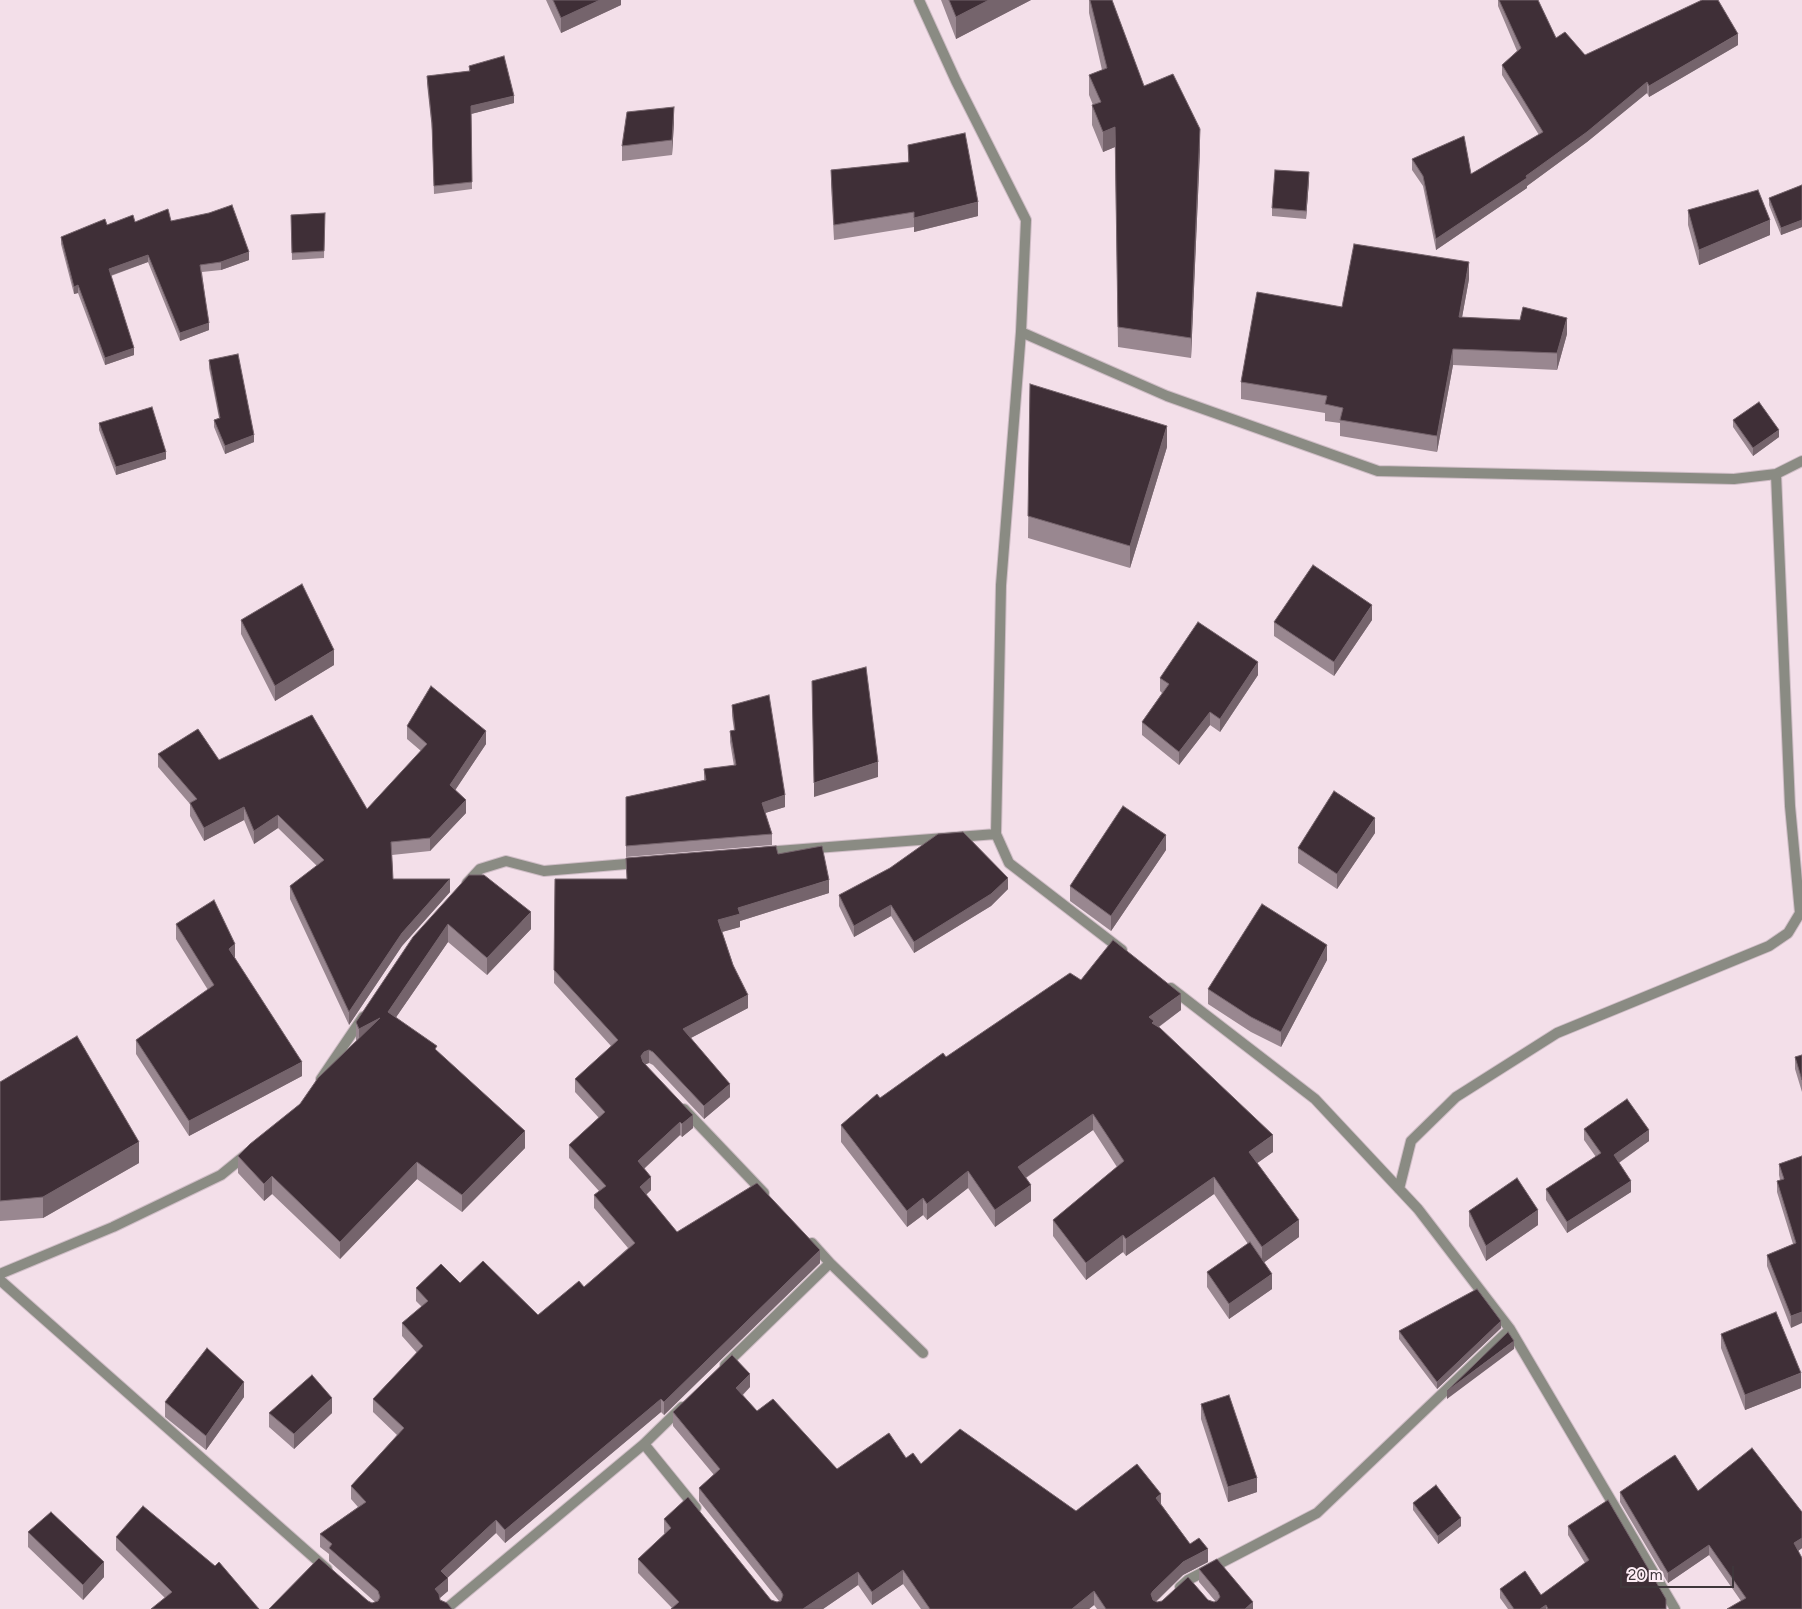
<!DOCTYPE html>
<html>
<head>
<meta charset="utf-8">
<style>
	body { margin:0 }
	#map { position:relative; width:1802px; height:1609px; overflow:hidden; background:#f3dfe9; font-family:Figtree,sans-serif }
	canvas { display:block }
	.scale { position:absolute; left:1620px; top:1566px; width:114px; height:22px; box-sizing:border-box; border:2px solid #3e363a; border-top:0; padding-left:6px; font-size:15px; line-height:18px; white-space:nowrap; color:#3e363a; -webkit-text-stroke:4px #feedf5; paint-order:stroke }
</style>
</head>
<body>
<div id="map">
<canvas width="1802" height="1609"></canvas>
<div class="scale">20 m</div>
</div>
<script>
const ctx = document.querySelector('canvas').getContext('2d');
ctx.lineJoin = 'round';
const toPath = rows => new Path2D(rows.map(r => 'M' + r).join(''));
function strokePath(path, color, width, dash) { ctx.strokeStyle = color; ctx.lineWidth = width; ctx.lineCap = dash ? 'butt' : 'round'; ctx.setLineDash(dash || []); ctx.stroke(path); }
function fill(path, color) { ctx.fillStyle = color; ctx.fill(path, 'evenodd'); }
const street = toPath([
	[919,0,956,81,1026,220,1021,332],
	[996,834,1001,585,1021,332,1167,396,1378,471,1734,479,1776,474,1802,461],
	[765,852,996,834,1009,863,1122,950],
	[467,883,480,869,506,861,544,871,638,863],
	[1171,988,1315,1099,1418,1209,1510,1329,1675,1609],
	[321,1079,363,1017],
	[684,1109,764,1193],
	[1399,1189,1411,1141,1456,1097,1557,1033,1769,946,1788,933,1800,913,1790,806,1776,474],
	[830,1263,923,1353],
	[0,1274,113,1227,221,1175,248,1153],
	[0,1280,327,1569],
	[725,1365,830,1263,812,1243],
	[644,1444,696,1508],
	[1180,1587,1188,1580,1317,1513,1510,1329],
	[446,1609,644,1444,682,1407]
]);
strokePath(street, '#cfbdc6', 12);
strokePath(street, '#8a8b83', 10);
fill(toPath([
	[546,0,621,0,621,5,561,33],
	[941,0,1031,0,956,39],
	[1089,0,1112,0,1144,86,1200,149,1191,358,1118,347,1115,147,1103,152,1092,125,1092,105,1093,105,1089,95,1089,75,1102,70,1089,13],
	[1498,0,1538,0,1556,38,1585,55,1738,45,1649,97,1647,93,1587,142,1527,186,1527,188,1436,250,1423,186,1412,170,1412,159,1471,174,1539,135,1502,75,1502,65,1517,51,1498,6],
	[469,66,514,103,471,114,472,189,434,194,432,130,427,84,427,76,469,71],
	[674,122,672,155,622,161,622,146],
	[908,145,978,216,914,232,914,227,834,240,831,185,831,170,908,162],
	[1309,180,1306,219,1272,216,1272,208],
	[1802,185,1802,227,1781,235,1769,205,1769,198],
	[1688,210,1770,235,1699,265,1688,225],
	[325,213,324,258,292,260,291,215],
	[171,221,249,260,221,270,202,272,209,330,180,341,148,262,111,276,134,355,105,365,78,293,74,294,61,244,61,237,107,225,135,222],
	[1469,279,1462,317,1567,334,1557,370,1453,365,1437,452,1340,436,1340,423,1325,421,1325,413,1241,399,1241,382,1342,307],
	[209,360,254,442,225,454,214,427,214,420,219,418,209,368],
	[1030,384,1167,447,1130,568,1028,538],
	[1733,420,1779,437,1753,456,1733,427],
	[99,423,166,459,116,475,99,430],
	[241,620,334,665,275,701,241,634],
	[1372,620,1334,676,1274,636,1274,622],
	[1258,675,1220,732,1210,725,1179,765,1142,735,1142,722,1162,693,1160,691,1160,678],
	[732,705,785,807,765,813,772,834,772,845,626,857,626,797,704,780,704,769,734,766,730,742,730,731,734,730,732,716],
	[407,726,486,744,455,790,466,813,430,851,392,855,393,879,450,892,402,946,349,1025,290,899,290,886,317,866,278,828,254,844,244,820,204,841,190,816,190,804,158,767,158,754,219,760,367,809,421,751,407,739],
	[1375,833,1337,889,1298,863,1298,848],
	[1166,850,1111,931,1070,901,1070,886],
	[778,854,829,893,740,921,740,927,722,932,748,1008,691,1038,730,1097,704,1119,653,1065,649,1063,645,1064,693,1128,682,1137,680,1135,644,1169,651,1190,646,1195,677,1232,820,1263,664,1415,661,1412,505,1543,496,1533,447,1578,448,1591,440,1598,440,1600,269,1609,368,1601,372,1603,375,1602,329,1561,329,1554,320,1547,320,1534,358,1507,351,1499,351,1486,397,1435,373,1412,373,1399,417,1353,402,1336,402,1323,422,1307,416,1301,416,1288,460,1283,538,1315,584,1287,628,1248,594,1208,594,1195,599,1191,569,1158,569,1145,599,1118,575,1092,575,1079,611,1046,554,983,555,879,627,879],
	[469,875,531,929,487,975,448,942,396,1017,437,1051,525,1148,462,1212,417,1179,340,1259,272,1194,264,1201,238,1173,238,1156,300,1104,357,1041,356,1040,356,1022],
	[1008,889,991,906,914,953,891,916,854,937,839,906,839,895],
	[176,924,235,958,302,1076,189,1136,136,1054,136,1040,208,990,176,939],
	[1327,960,1281,1047,1251,1032,1208,1004,1208,989],
	[1081,980,1181,1010,1159,1027,1273,1152,1257,1163,1299,1237,1264,1262,1272,1289,1229,1319,1207,1287,1207,1272,1248,1244,1214,1194,1126,1256,1123,1252,1086,1280,1053,1236,1053,1220,1117,1167,1093,1130,1026,1178,1031,1201,995,1227,968,1188,927,1220,923,1215,907,1227,841,1142,841,1125,880,1098,946,1057],
	[1802,1055,1802,1092,1795,1069,1795,1057],
	[0,1082,139,1163,43,1218,0,1221],
	[1584,1129,1649,1141,1619,1163,1631,1192,1567,1233,1546,1200,1546,1189,1596,1157,1584,1140],
	[1802,1156,1791,1328,1767,1266,1767,1255,1793,1244,1777,1192,1777,1181,1780,1180,1779,1175,1779,1164],
	[1469,1211,1538,1225,1486,1261,1469,1226],
	[1501,1328,1437,1389,1399,1339,1399,1331],
	[1721,1334,1801,1388,1745,1410,1721,1348],
	[750,1387,743,1395,757,1411,837,1469,906,1458,921,1464,1076,1511,1161,1504,1190,1544,1208,1562,1183,1575,1156,1602,1208,1600,1214,1602,1216,1602,1199,1582,1199,1569,1253,1609,1097,1609,1094,1605,1089,1609,921,1609,903,1584,872,1605,858,1585,823,1609,672,1608,638,1573,638,1559,665,1534,664,1533,664,1519,771,1600,777,1602,779,1601,699,1501,699,1488,714,1475,673,1426,673,1412],
	[244,1397,206,1450,165,1417,165,1402],
	[1201,1404,1257,1492,1228,1502,1201,1419],
	[269,1413,332,1413,294,1449,269,1427],
	[1698,1491,1802,1512,1802,1548,1798,1551,1802,1609,1741,1601,1709,1555,1668,1583,1620,1502,1620,1492],
	[1413,1503,1461,1526,1438,1544,1413,1510],
	[1568,1526,1666,1609,1508,1609,1500,1598,1500,1589,1541,1595,1585,1563,1568,1535],
	[28,1532,104,1577,83,1600,28,1547],
	[116,1537,259,1609,165,1598,116,1550]
]), '#998790');
fill(toPath([
	[600,0,621,0,621,5,561,33,561,18],
	[989,0,1031,0,956,39,956,17],
	[1738,34,1738,45,1649,97,1649,86],
	[1647,82,1647,93,1587,142,1527,186,1527,188,1436,250,1436,239,1526,176],
	[514,96,514,103,471,114,471,106],
	[674,107,674,122,672,155,672,140],
	[1115,127,1115,147,1103,152,1103,132],
	[1200,129,1200,149,1191,358,1191,338],
	[1309,172,1309,180,1306,219,1306,211],
	[978,202,978,216,914,232,914,218],
	[1770,220,1770,235,1699,265,1699,250],
	[1802,220,1802,227,1781,235,1781,228],
	[249,252,249,260,221,270,221,262],
	[148,255,148,262,109,276,109,269],
	[1469,262,1469,279,1459,334,1459,317],
	[78,285,78,293,74,294,74,287],
	[1567,318,1567,334,1557,370,1557,353],
	[209,323,209,330,180,341,180,333],
	[134,348,134,355,105,365,105,358],
	[1453,349,1453,365,1437,452,1437,436],
	[1167,426,1167,447,1130,568,1130,546],
	[1779,430,1779,437,1753,456,1753,448],
	[254,435,254,442,225,454,225,446],
	[166,452,166,459,116,475,116,467],
	[1372,605,1372,620,1334,676,1334,662],
	[334,650,334,665,275,701,275,686],
	[1258,662,1258,675,1220,732,1220,719],
	[1210,712,1210,725,1179,765,1179,752],
	[486,731,486,744,450,798,450,785],
	[878,762,878,777,814,797,814,783],
	[785,795,785,807,762,814,762,803],
	[466,800,466,813,430,851,430,838],
	[244,807,244,820,204,841,204,828],
	[278,815,278,828,254,844,254,831],
	[1375,818,1375,833,1337,889,1337,874],
	[1166,835,1166,850,1111,931,1111,916],
	[1008,878,1008,889,991,906,914,953,914,942],
	[450,879,450,892,402,946,349,1025,349,1012,402,933],
	[829,880,829,893,740,921,740,927,718,933,718,920,738,908],
	[891,905,891,916,854,937,854,926],
	[531,912,531,929,487,975,487,958],
	[448,924,448,942,388,1029,388,1012],
	[235,944,235,959,229,949],
	[1327,945,1327,960,1281,1047,1281,1032],
	[1181,994,1181,1010,1154,1030,1149,1017],
	[748,995,748,1008,683,1042,683,1029],
	[380,1018,359,1047,359,1029],
	[649,1050,649,1063,644,1065,641,1056,644,1052],
	[302,1062,302,1076,189,1136,189,1121],
	[730,1084,730,1097,704,1119,704,1106],
	[1093,1114,1093,1130,1018,1183,1018,1167],
	[693,1115,693,1128,682,1137,682,1124],
	[680,1122,680,1135,638,1174,638,1161],
	[1649,1130,1649,1141,1614,1166,1614,1155],
	[525,1131,525,1148,462,1212,462,1195],
	[1273,1135,1273,1152,1249,1169,1249,1152],
	[139,1142,139,1163,43,1218,43,1197],
	[417,1162,417,1179,340,1259,340,1242],
	[968,1171,968,1188,927,1220,927,1204],
	[272,1176,272,1194,264,1201,264,1184],
	[651,1177,651,1190,640,1200,640,1187],
	[1214,1177,1214,1194,1126,1256,1126,1239],
	[1631,1181,1631,1192,1567,1233,1567,1222],
	[1031,1185,1031,1201,995,1227,995,1210],
	[923,1198,923,1215,907,1227,907,1211],
	[1538,1210,1538,1225,1486,1261,1486,1246],
	[1299,1220,1299,1237,1262,1264,1262,1247],
	[1123,1235,1123,1252,1086,1280,1086,1263],
	[820,1250,820,1263,664,1415,664,1402],
	[1272,1274,1272,1289,1229,1319,1229,1304],
	[1802,1312,1802,1323,1791,1328,1791,1316],
	[1501,1321,1501,1328,1437,1389,1437,1382],
	[1514,1341,1514,1349,1447,1399,1447,1391],
	[1801,1373,1801,1388,1745,1410,1745,1395],
	[750,1374,750,1387,736,1401,736,1388],
	[244,1382,244,1397,206,1450,206,1436],
	[332,1398,332,1413,294,1449,294,1434],
	[661,1399,661,1412,505,1543,505,1530],
	[1257,1478,1257,1492,1228,1502,1228,1487],
	[1161,1494,1161,1508,1156,1498],
	[1461,1518,1461,1526,1438,1544,1438,1536],
	[496,1520,496,1533,441,1584,441,1571],
	[1802,1538,1802,1548,1794,1554,1794,1543],
	[1709,1545,1709,1555,1668,1583,1668,1573],
	[1208,1549,1208,1562,1183,1575,1153,1604,1151,1594,1153,1591,1183,1562],
	[104,1562,104,1577,83,1600,83,1585],
	[903,1570,903,1584,872,1605,872,1592],
	[858,1572,858,1585,823,1609,803,1609],
	[448,1578,448,1591,435,1602,435,1589],
	[1094,1591,1094,1605,1089,1609,1072,1609],
	[1253,1602,1253,1609,1245,1609],
	[1546,1605,1546,1609,1540,1609]
]), '#75646c');
const building = toPath([
	[553,0,600,0,561,18,553,0],
	[949,0,989,0,956,17,949,0],
	[1090,0,1112,0,1144,86,1173,74,1200,129,1191,338,1118,327,1115,127,1103,132,1092,105,1101,102,1089,75,1107,68,1090,0],
	[1499,0,1538,0,1556,38,1565,32,1585,55,1702,0,1718,0,1738,34,1649,86,1647,82,1587,132,1526,176,1527,178,1436,239,1423,176,1412,159,1464,136,1471,174,1543,132,1502,65,1521,48,1499,0],
	[504,56,514,96,471,106,472,182,434,186,432,123,427,76,470,71,469,66,504,56],
	[674,107,672,140,622,146,627,112,674,107],
	[965,133,978,202,914,218,914,212,834,225,831,170,909,162,908,145,965,133],
	[1275,170,1309,172,1306,211,1272,208,1275,170],
	[1802,185,1802,220,1781,228,1769,198,1802,185],
	[1758,190,1770,220,1699,250,1688,210,1758,190],
	[232,205,249,252,221,262,200,265,209,323,180,333,148,255,109,269,134,348,105,358,78,285,74,287,61,237,105,219,107,225,133,215,135,222,168,209,171,221,209,213,232,205],
	[325,213,324,251,292,253,291,215,325,213],
	[1354,244,1469,262,1459,317,1520,320,1523,307,1567,318,1557,353,1453,349,1437,436,1340,420,1343,408,1325,404,1327,396,1241,382,1257,292,1342,307,1354,244],
	[238,354,254,435,225,446,214,420,220,418,209,360,238,354],
	[1030,384,1167,426,1130,546,1028,516,1030,384],
	[1759,402,1779,430,1753,448,1733,420,1759,402],
	[152,407,166,452,116,467,99,423,152,407],
	[1313,565,1372,605,1334,662,1274,622,1313,565],
	[302,584,334,650,275,686,241,620,302,584],
	[1198,622,1258,662,1220,719,1210,712,1179,752,1142,722,1169,684,1160,678,1198,622],
	[866,667,878,762,814,783,812,681,866,667],
	[431,686,486,731,450,785,466,800,430,838,391,842,393,879,450,879,402,933,349,1012,290,886,324,860,278,815,254,831,244,807,204,828,190,803,197,799,158,754,198,729,219,760,312,715,367,809,427,744,407,726,431,686],
	[769,695,785,795,762,803,772,834,626,846,626,797,706,780,704,769,736,765,730,731,735,730,732,705,769,695],
	[1334,791,1375,818,1337,874,1298,848,1334,791],
	[1123,806,1166,835,1111,916,1070,886,1123,806],
	[963,832,1008,878,991,894,914,942,891,905,854,926,839,895,890,868,938,834,963,832],
	[776,846,778,854,822,846,829,880,738,908,740,914,718,920,733,965,748,995,683,1029,730,1084,704,1106,653,1052,649,1050,644,1052,641,1056,643,1062,693,1115,682,1124,680,1122,638,1161,651,1177,640,1187,677,1232,757,1183,820,1250,664,1402,661,1399,505,1530,496,1520,441,1571,448,1578,435,1589,439,1594,440,1600,447,1603,452,1609,269,1609,319,1558,368,1601,372,1603,378,1601,380,1597,378,1591,329,1548,332,1544,320,1534,366,1502,351,1486,404,1428,373,1399,423,1346,402,1323,428,1301,416,1288,441,1264,460,1283,483,1261,538,1315,579,1281,584,1287,635,1243,594,1195,606,1186,569,1145,605,1112,575,1079,618,1040,554,970,555,879,627,879,626,858,776,846],
	[469,875,484,875,531,912,487,958,448,924,388,1012,437,1046,435,1049,525,1131,462,1195,417,1162,340,1242,272,1176,264,1184,238,1156,250,1144,300,1104,318,1078,380,1018,359,1029,356,1022,413,937,469,875],
	[214,900,235,944,229,949,302,1062,189,1121,136,1040,214,985,176,924,214,900],
	[1262,904,1327,945,1281,1032,1251,1017,1208,989,1262,904],
	[1113,940,1181,994,1149,1017,1154,1021,1152,1023,1160,1028,1273,1135,1249,1152,1299,1220,1262,1247,1214,1177,1126,1239,1123,1235,1086,1263,1053,1220,1124,1161,1093,1114,1018,1167,1031,1185,995,1210,968,1171,927,1204,923,1198,907,1211,841,1125,877,1094,880,1098,943,1053,946,1057,1070,973,1081,980,1113,940],
	[77,1036,139,1142,43,1197,0,1201,0,1082,77,1036],
	[1802,1055,1802,1080,1795,1057,1802,1055],
	[1627,1099,1649,1130,1614,1155,1631,1181,1567,1222,1546,1189,1601,1153,1584,1129,1627,1099],
	[1802,1156,1802,1312,1791,1316,1767,1255,1796,1243,1777,1181,1784,1179,1779,1164,1802,1156],
	[1517,1178,1538,1210,1486,1246,1469,1211,1517,1178],
	[1250,1242,1272,1274,1229,1304,1207,1272,1250,1242],
	[1477,1289,1501,1321,1437,1382,1399,1331,1477,1289],
	[1776,1312,1801,1373,1745,1395,1721,1334,1776,1312],
	[1508,1332,1514,1341,1447,1391,1508,1332],
	[207,1348,244,1382,206,1436,165,1402,207,1348],
	[732,1355,750,1374,736,1388,757,1411,773,1399,837,1469,889,1433,906,1458,913,1453,921,1464,960,1429,1076,1511,1137,1464,1161,1494,1156,1498,1190,1544,1199,1538,1208,1549,1183,1562,1153,1591,1151,1594,1153,1600,1157,1602,1162,1601,1188,1577,1208,1600,1214,1602,1217,1601,1220,1597,1218,1592,1199,1569,1217,1559,1253,1602,1245,1609,1106,1609,1094,1591,1072,1609,930,1609,903,1570,872,1592,858,1572,803,1609,671,1609,679,1602,638,1559,671,1528,664,1519,688,1497,771,1600,777,1602,781,1601,783,1595,781,1591,699,1488,720,1469,673,1412,732,1355],
	[312,1375,332,1398,294,1434,269,1413,312,1375],
	[1229,1395,1257,1478,1228,1487,1201,1404,1229,1395],
	[1752,1448,1802,1512,1802,1538,1794,1543,1802,1558,1802,1609,1727,1609,1746,1598,1709,1545,1668,1573,1620,1492,1675,1455,1698,1491,1752,1448],
	[1436,1485,1461,1518,1438,1536,1413,1503,1436,1485],
	[1608,1500,1666,1599,1666,1609,1548,1609,1546,1605,1540,1609,1514,1609,1500,1589,1525,1571,1541,1595,1589,1560,1568,1526,1608,1500],
	[143,1506,215,1566,219,1562,259,1609,151,1609,172,1592,116,1537,143,1506],
	[51,1512,104,1562,83,1585,28,1532,51,1512]
]);
fill(building, '#3f2f37');
strokePath(building, '#75646c', 1);
</script>
</body>
</html>
